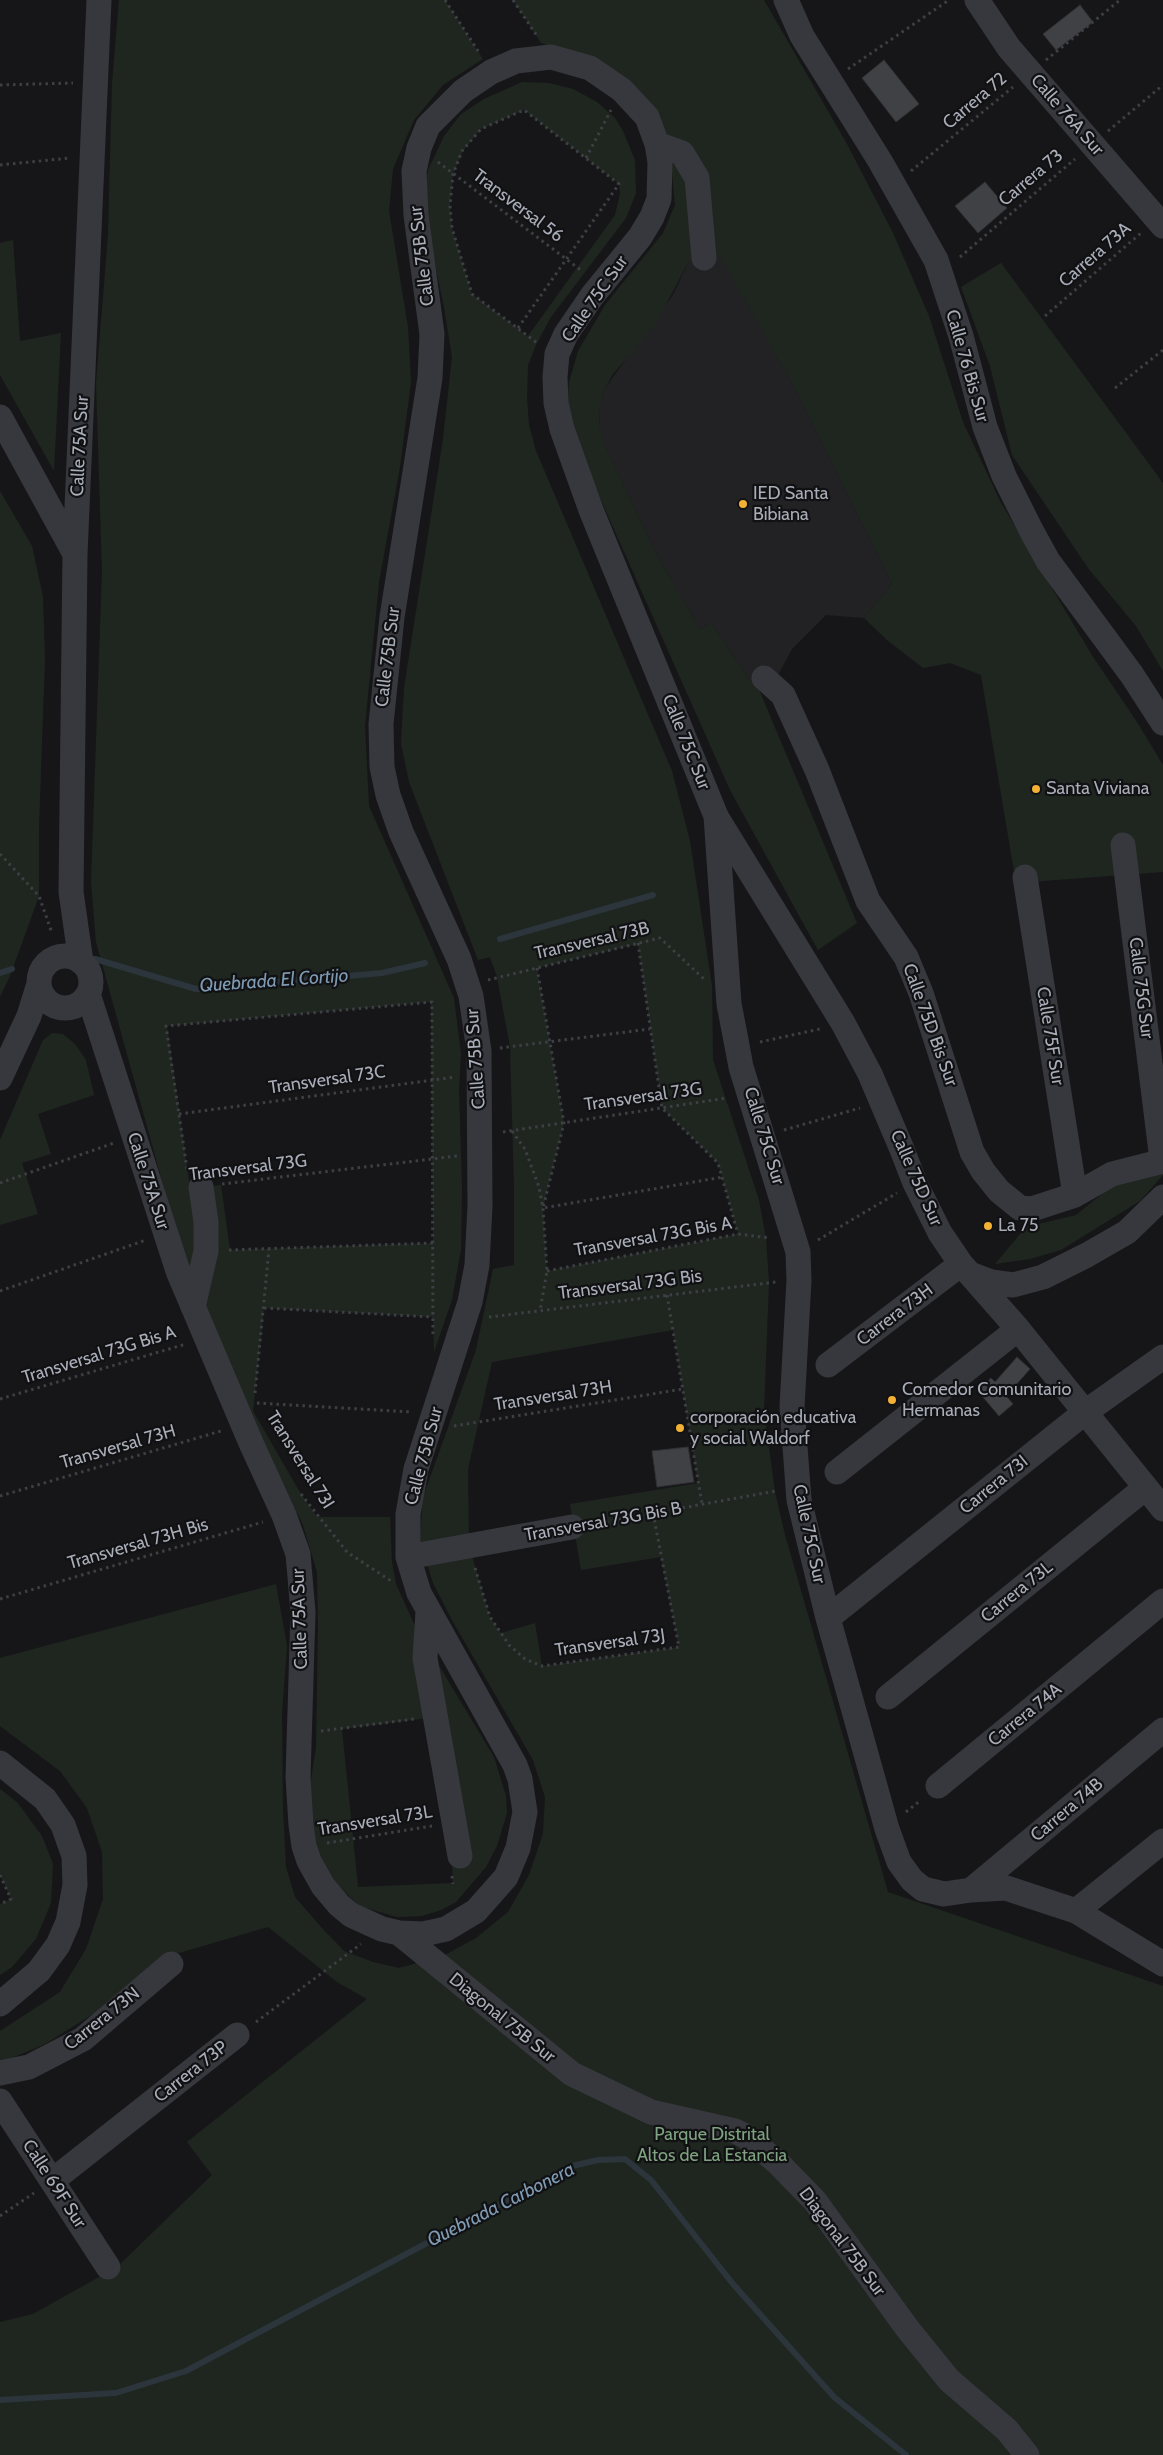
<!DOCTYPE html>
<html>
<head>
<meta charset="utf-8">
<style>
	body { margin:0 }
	canvas { display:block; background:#161618 }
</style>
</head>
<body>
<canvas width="1163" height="2455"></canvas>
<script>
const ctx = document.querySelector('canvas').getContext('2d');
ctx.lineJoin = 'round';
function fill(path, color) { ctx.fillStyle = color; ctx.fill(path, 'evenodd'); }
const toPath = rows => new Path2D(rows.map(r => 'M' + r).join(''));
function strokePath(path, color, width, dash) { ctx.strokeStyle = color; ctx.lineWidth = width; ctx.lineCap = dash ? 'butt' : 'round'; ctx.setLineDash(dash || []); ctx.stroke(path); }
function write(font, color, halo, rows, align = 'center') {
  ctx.font = font + ' Cabin,sans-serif'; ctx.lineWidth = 4.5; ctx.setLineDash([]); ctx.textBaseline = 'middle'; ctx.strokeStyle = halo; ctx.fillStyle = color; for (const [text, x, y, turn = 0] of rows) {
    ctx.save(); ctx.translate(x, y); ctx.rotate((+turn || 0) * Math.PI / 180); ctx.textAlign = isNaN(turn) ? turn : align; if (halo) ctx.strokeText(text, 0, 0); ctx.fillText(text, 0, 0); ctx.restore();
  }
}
fill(toPath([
	[719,254,795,389,892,584,864,618,826,615,792,649,778,675,750,681,711,623,700,629,657,555,608,453,599,426,600,405,605,388,673,295,689,261]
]), '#222225');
fill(toPath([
	[119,0,445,0,483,59,443,85,414,120,393,169,389,211,408,327,411,382,400,467,379,582,365,726,369,806,454,998,461,1054,459,1089,462,1189,461,1249,452,1300,434,1352,433,1317,264,1308,253,1411,298,1489,317,1517,390,1517,392,1562,396,1584,414,1624,494,1757,506,1796,507,1813,497,1846,486,1867,456,1902,441,1910,422,1916,397,1917,359,1906,332,1879,318,1852,313,1832,310,1786,316,1748,318,1626,317,1572,303,1525,278,1473,251,1431,183,1257,96,942,91,882,102,572,96,383,108,235,112,84],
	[431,1002,433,1243,230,1250,221,1185,190,1188,167,1026],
	[428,1718,450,1824,453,1883,358,1887,342,1729],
	[513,0,764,0,847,144,893,233,929,316,963,422,1000,501,1093,657,1137,722,1163,765,1163,872,1016,883,981,675,950,663,923,668,887,640,864,618,892,584,795,389,719,255,689,261,654,327,613,374,605,388,600,405,599,426,608,453,657,555,700,629,711,623,750,681,755,680,857,923,818,950,730,790,580,453,567,410,569,382,578,351,605,305,663,233,675,205,670,151,567,51,541,43],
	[522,82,549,83,573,89,597,102,615,118,623,131,635,160,636,193,626,218,551,317,537,343,528,365,527,398,529,425,536,451,672,771,690,841,712,986,713,1060,759,1200,766,1239,769,1282,764,1410,775,1492,785,1535,888,1892,1163,1986,1163,2455,0,2455,0,2322,33,2314,117,2267,212,2175,187,2142,367,1999,337,1982,268,1927,165,1957,106,2006,45,2044,0,2063,0,2031,60,1992,86,1949,103,1899,102,1852,87,1808,60,1771,0,1726,0,1658,276,1584,287,1646,282,1714,283,1809,286,1867,295,1897,321,1927,344,1951,373,1962,399,1968,443,1956,476,1938,508,1912,529,1875,543,1834,545,1797,533,1760,453,1622,433,1583,420,1541,423,1497,476,1350,493,1269,514,1265,514,1185,510,1047,497,977,490,957,478,960,409,782,401,743,404,688,443,439,452,357,444,307,422,201,428,170,444,136,461,114,484,99],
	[524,110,619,184,620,194,615,215,528,336,472,294,452,228,450,206,453,174,463,151,481,129],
	[638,944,662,1108,718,1163,738,1234,547,1271,543,1208,564,1123,537,968],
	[673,1330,698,1483,570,1504,581,1570,661,1557,679,1647,542,1666,535,1623,501,1633,490,1617,469,1546,468,1469,492,1362],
	[13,240,20,341,61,333,54,471,0,375,0,243],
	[1001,263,1163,483,1163,671,1136,626,1088,568,1012,455,990,366,961,287],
	[0,491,32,546,43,597,45,658,39,826,39,896,10,976,0,997],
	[52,1033,63,1034,75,1044,86,1060,94,1095,38,1114,51,1154,22,1163,38,1214,0,1225,0,1140,43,1040],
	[1163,1169,1163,1175,1140,1201,1061,1250,1030,1259,995,1264,1026,1227,1076,1215,1124,1176],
	[0,1789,17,1802,42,1836,53,1864,51,1903,36,1939,12,1967,0,1975,0,1904,11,1899,0,1875]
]), '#1e261f');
strokePath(toPath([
	[500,939,653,895],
	[95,959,196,989,382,973,425,963],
	[0,973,12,969],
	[0,2400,116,2393,186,2371,572,2166,598,2160,625,2159,651,2180,733,2284,834,2397,906,2455]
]), '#2c353c', 6);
const building = toPath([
	[1080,5,1093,22,1056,50,1043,34,1080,5],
	[884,60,919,104,896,122,862,78,884,60],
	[985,182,1007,208,978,233,955,206,985,182],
	[1017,1357,1030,1369,1006,1396,1013,1404,999,1416,977,1390,991,1378,995,1382,1017,1357],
	[688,1447,694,1482,657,1487,652,1451,688,1447]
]);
fill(building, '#404145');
strokePath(building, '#303034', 1);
strokePath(toPath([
	[445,0,480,54],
	[513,0,537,36],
	[1046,60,1120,0],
	[848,69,949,0],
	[0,85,73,83],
	[1108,131,1163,85],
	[586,158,611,110],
	[438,162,582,271],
	[0,165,70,158],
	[911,171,1013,87],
	[960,257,1075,159],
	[1045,316,1141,233],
	[518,328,619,184,524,110,481,129,462,151,453,174,450,206,452,228,472,294,528,336,537,343],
	[1115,388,1163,350],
	[0,854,39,896,52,933],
	[638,943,662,1108,718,1163,738,1234],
	[537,968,564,1123,543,1208,723,1177],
	[488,980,660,938,705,980],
	[760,1042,820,1029],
	[500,1048,650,1029],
	[179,1114,456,1077],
	[784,1130,860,1108],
	[512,1131,525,1149,539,1187,543,1208,547,1271,540,1311],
	[503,1132,727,1098],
	[187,1169,166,1026,432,1002,433,1338],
	[0,1183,114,1143],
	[222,1184,457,1156],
	[818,1240,897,1193],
	[229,1250,433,1243],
	[547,1271,738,1234,770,1238],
	[0,1291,146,1240],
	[667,1295,702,1504],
	[264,1308,433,1317],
	[489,1317,776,1282],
	[255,1393,269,1249],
	[0,1399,186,1344],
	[257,1403,411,1412],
	[454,1426,683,1389],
	[301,1494,347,1552,391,1581],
	[0,1496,221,1431],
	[593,1524,776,1491],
	[475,1568,490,1617,501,1633,509,1645,525,1659,542,1666,679,1647,653,1513],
	[0,1599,263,1522],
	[321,1731,414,1719],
	[906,1812,921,1800],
	[327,1843,432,1826],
	[0,1875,11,1899,0,1904],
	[452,1876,453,1884],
	[256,2022,361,1944],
	[0,2216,34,2193]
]), '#3d3f44', 3, [2.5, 4]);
strokePath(toPath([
	[786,0,802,36,880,161,936,260,961,336,985,427,1004,476,1031,530,1048,561,1132,675,1163,723],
	[977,0,1009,48,1163,226],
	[657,144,682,153,697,178,704,258],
	[0,417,75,554],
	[764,678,783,695,817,770,868,901,906,957,921,993,972,1152,983,1171,999,1191,1020,1208,1032,1209,1075,1195,1112,1174,1163,1161],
	[717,818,843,1023,870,1074,901,1147,915,1183,940,1233,961,1264,1018,1329,1163,1509],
	[1123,845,1162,1160],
	[1025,877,1075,1195],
	'39 982a26 26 0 1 1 52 0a26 26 0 1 1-52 0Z',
	[81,962,71,892,75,554,99,0],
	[88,994,178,1271,251,1443,284,1515,298,1554,303,1612,298,1777,301,1825,304,1846,309,1861,323,1886,339,1905,351,1915,382,1929,399,1933,423,1934,446,1929,476,1911,506,1877,518,1848,525,1812,520,1779,515,1765,419,1593,408,1557,408,1514,416,1469,470,1302,477,1265,480,1206,479,1051,471,996,459,959,401,832,388,795,382,767,381,724,392,617,430,378,432,334,416,215,414,171,419,148,428,126,463,91,491,72,516,61,551,57,590,68,622,90,647,117,657,144,660,162,659,199,652,217,640,237,592,296,566,334,557,354,555,377,556,403,562,429,591,510,716,816,729,1004,735,1035,741,1067,798,1252,799,1280,792,1407,799,1500,828,1618,887,1829,899,1862,912,1880,923,1889,944,1894,971,1890,1006,1888,1076,1911,1163,1964],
	[0,1078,29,1016,39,984],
	[970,1274,991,1282,1013,1285,1043,1277,1087,1255,1127,1232,1163,1197],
	[193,1307,206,1251,206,1222,201,1187],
	[828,1365,961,1264],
	[837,1472,1018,1329],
	[408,1557,572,1527],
	[428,1612,425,1658,460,1856],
	[828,1618,1084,1413,1163,1357],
	[888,1697,1145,1488],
	[0,1763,45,1799,63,1825,74,1856,75,1885,68,1922,58,1945,39,1971,0,2004],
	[938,1786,1163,1601],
	[971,1890,1163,1730],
	[1076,1911,1163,1841],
	[399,1933,572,2074,651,2112,735,2131,745,2136,777,2162,815,2201,907,2328,949,2380,1007,2430,1027,2455],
	[0,2073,29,2067,83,2039,171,1964],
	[0,2101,108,2267],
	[52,2181,237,2035]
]), '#37383d', 25);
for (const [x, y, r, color] of [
	[743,504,5,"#f2b134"],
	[1036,789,5,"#f2b134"],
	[988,1226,5,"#f2b134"],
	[892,1400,5,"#f2b134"],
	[680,1428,5,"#f2b134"]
]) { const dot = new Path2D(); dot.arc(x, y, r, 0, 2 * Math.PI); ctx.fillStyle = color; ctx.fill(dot); strokePath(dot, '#111113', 2); }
write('18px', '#a8adb8', '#111113', [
	["Carrera 72",975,101,-40],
	["Calle 76A Sur",1067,115,49],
	["Carrera 73",1031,178,-40],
	["Transversal 56",518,206,37],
	["Carrera 73A",1095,255,-41],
	["Calle 75B Sur",422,256,-97],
	["Calle 75C Sur",595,299,-55],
	["Calle 76 Bis Sur",967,366,74],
	["Calle 75A Sur",80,446,-87],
	["Calle 75B Sur",388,657,-83],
	["Calle 75C Sur",686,742,68],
	["Transversal 73B",592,941,-13],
	["Calle 75G Sur",1141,988,83],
	["Calle 75D Bis Sur",930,1025,70],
	["Calle 75F Sur",1050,1036,81],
	["Calle 75B Sur",476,1059,-94],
	["Transversal 73C",327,1080,-8],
	["Transversal 73G",643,1097,-8],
	["Calle 75C Sur",764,1136,73],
	["Transversal 73G",248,1168,-7],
	["Calle 75D Sur",916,1178,66],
	["Calle 75A Sur",148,1181,72],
	["Transversal 73G Bis A",653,1237,-10],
	["Transversal 73G Bis",630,1285,-7],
	["Carrera 73H",895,1315,-37],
	["Transversal 73G Bis A",99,1355,-17],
	["Transversal 73H",553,1396,-9],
	["Transversal 73H",118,1447,-16],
	["Calle 75B Sur",424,1456,-75],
	["Transversal 73I",300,1460,58],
	["Carrera 73I",994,1485,-39],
	["Transversal 73G Bis B",603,1522,-10],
	["Calle 75C Sur",809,1534,78],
	["Transversal 73H Bis",138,1544,-16],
	["Carrera 73L",1017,1592,-39],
	["Calle 75A Sur",300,1619,-92],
	["Transversal 73J",610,1643,-8],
	["Carrera 74A",1025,1715,-39],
	["Carrera 74B",1067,1810,-40],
	["Transversal 73L",375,1821,-9],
	["Diagonal 75B Sur",502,2018,39],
	["Carrera 73N",102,2019,-38],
	["Carrera 73P",191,2072,-38],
	["Calle 69F Sur",54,2184,57],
	["Diagonal 75B Sur",842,2242,53]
]);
write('18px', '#a8adb8', '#111113', [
	["IED Santa",753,494],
	["Bibiana",753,515],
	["Santa Viviana",1046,789],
	["La 75",998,1226],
	["Comedor Comunitario",902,1390],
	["Hermanas",902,1411],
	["corporación educativa",690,1418],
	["y social Waldorf",690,1439]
], 'left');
write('18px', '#7fa381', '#111113', [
	["Parque Distrital",712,2135],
	["Altos de La Estancia",712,2156]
]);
write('italic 19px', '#7f9bb3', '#111113', [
	["Quebrada El Cortijo",274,981,-4],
	["Quebrada Carbonera",501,2205,-27]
]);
</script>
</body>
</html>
